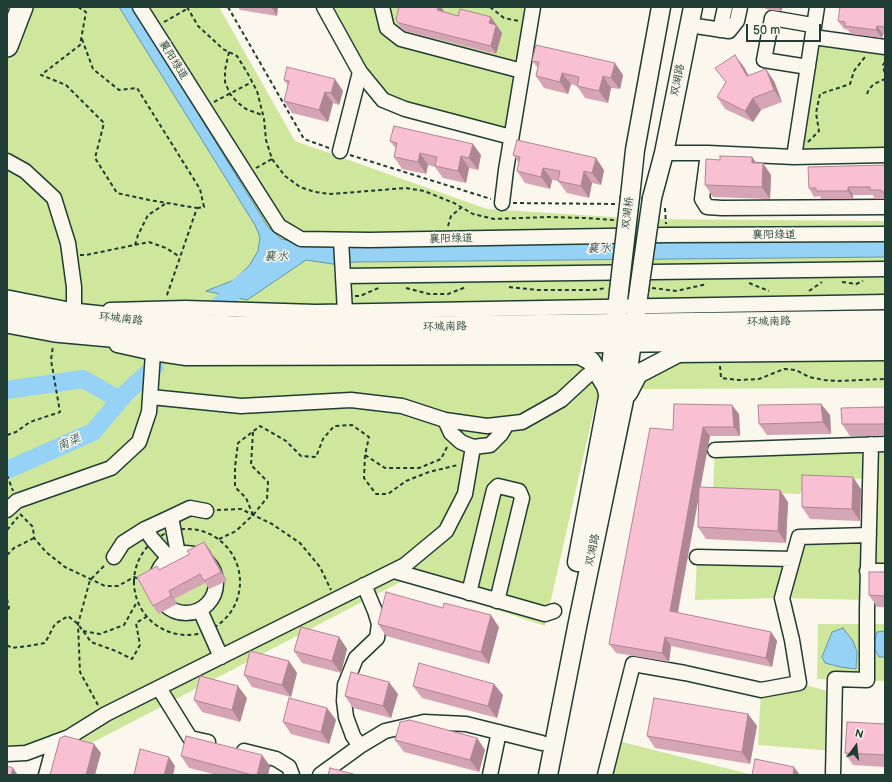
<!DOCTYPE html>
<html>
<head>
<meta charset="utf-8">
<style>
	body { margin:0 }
	#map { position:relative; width:892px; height:782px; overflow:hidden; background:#fbf7ec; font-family:"Balsamiq Sans",sans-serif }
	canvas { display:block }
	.frame { position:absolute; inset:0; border:8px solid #1f3d34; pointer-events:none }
	.north { position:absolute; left:836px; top:726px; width:40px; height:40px; -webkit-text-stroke:3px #fbf7ec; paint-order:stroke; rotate:15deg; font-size:11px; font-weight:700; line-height:16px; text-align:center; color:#1f3d34 }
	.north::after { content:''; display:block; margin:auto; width:14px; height:18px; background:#1f3d34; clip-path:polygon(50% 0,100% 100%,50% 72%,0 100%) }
	.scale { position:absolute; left:746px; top:24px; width:75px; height:18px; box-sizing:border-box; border:2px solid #1f3d34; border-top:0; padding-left:5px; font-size:12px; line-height:14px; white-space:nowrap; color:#1f3d34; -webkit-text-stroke:3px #fbf7ec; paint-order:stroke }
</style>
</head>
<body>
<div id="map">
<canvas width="892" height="782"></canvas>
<div class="frame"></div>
<div class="north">N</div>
<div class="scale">50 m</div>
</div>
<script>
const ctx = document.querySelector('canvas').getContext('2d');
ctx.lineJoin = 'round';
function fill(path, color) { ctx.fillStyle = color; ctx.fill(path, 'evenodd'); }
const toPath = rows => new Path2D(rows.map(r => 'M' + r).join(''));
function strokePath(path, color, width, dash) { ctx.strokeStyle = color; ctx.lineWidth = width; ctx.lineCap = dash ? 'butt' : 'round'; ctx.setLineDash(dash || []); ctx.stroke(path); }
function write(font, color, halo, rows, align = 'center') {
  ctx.font = font + ' "Balsamiq Sans","LXGW WenKai TC",sans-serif'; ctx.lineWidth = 3; ctx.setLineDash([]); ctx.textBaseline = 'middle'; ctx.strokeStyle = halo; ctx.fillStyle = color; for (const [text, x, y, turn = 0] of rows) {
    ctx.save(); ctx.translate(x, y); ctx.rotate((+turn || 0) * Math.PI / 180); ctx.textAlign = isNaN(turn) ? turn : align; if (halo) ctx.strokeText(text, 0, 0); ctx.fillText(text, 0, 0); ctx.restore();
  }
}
fill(toPath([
	[7,7,219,7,295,141,487,209,645,219,885,221,885,321,634,324,644,222,596,401,545,626,406,579,84,747,7,754],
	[324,7,533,7,511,137,383,100],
	[813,37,885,47,885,155,794,157],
	[885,338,885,388,630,389,703,340],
	[885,444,885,571,867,600,782,598,695,600,697,557,793,559,799,537,868,535,870,479,808,478,800,494,713,491,715,450],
	[818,624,885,624,885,681,817,679],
	[799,683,835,693,834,751,758,745,761,690],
	[614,740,753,775,605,775]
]), '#cee79c');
const water = toPath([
	[119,7,132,7,268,227,281,239,308,244,360,246,885,240,885,257,355,262,333,264,306,260,247,300,206,291,234,280,249,266,258,251,260,237,255,225,119,7],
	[843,628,853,641,857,652,856,669,840,667,825,663,822,657,832,632,843,628],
	[885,631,885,657,879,657,873,646,877,632,885,631]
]);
fill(water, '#95d2f6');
strokePath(water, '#6696a8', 1);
strokePath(toPath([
	[205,319,246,280],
	[7,390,83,379,120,400],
	[7,470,93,432,125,394,155,366]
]), '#95d2f6', 18);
const minor = toPath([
	[140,7,279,226,301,239,369,240,666,235,885,234],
	[324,7,360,72,340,151],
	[382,7,387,28,401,39,522,71],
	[817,7,794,157,885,155],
	[689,25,729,31,737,21,740,7],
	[720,30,725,7],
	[813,37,885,47],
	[808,67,764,60,772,18,812,25],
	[360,72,383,100,405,109,511,137],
	[664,153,708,153,702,199,707,207,722,208,885,207],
	[708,153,794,157],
	[7,161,25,171,54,198,68,243,74,287,74,310],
	[502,203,506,170,533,7],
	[341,240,345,312],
	[344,276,885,269],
	[110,310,185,308,316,312,885,302],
	[117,345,153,353,186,358,583,357],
	[675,355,885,353],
	[151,397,241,406,351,400,402,406,445,420,487,426,522,422,561,400,588,375],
	[445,420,451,433,461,442,473,447,490,445,501,434,507,424],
	[715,450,885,444],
	[7,510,17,501,111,468,139,442,149,412,153,353],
	[145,529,171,517],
	'156 583a30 30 0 1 1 60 0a30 30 0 1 1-60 0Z',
	[178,554,171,517,190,508,206,511],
	[114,557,123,543,145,529,153,540,169,558],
	[697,557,793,559],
	[394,571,545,614,554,611],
	[867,571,885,571],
	[364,585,375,611,379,624,377,638,356,658,345,685,344,701,346,717,353,736,360,746,385,731,424,722,466,724,542,743],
	[469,593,494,490,498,486,519,491,522,498,497,601],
	[200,610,221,657],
	[159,688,190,738,208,742],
	[244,751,276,759,289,767,292,775],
	[7,754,26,753,69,737,106,714,405,565,446,531,465,494,473,447],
	[46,775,55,742],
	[320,775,360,746],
	[490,775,499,732],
	[605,775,633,664,685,673,761,690,799,683,792,640,782,598,799,537,869,535],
	[833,775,835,679,867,680,867,610,871,444]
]);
const major = toPath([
	[630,197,635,150,661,7],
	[652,198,664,153,693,7],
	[556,342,591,361,606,386,608,394],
	[628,393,638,374,703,340],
	[577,562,608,397,619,291],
	[548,775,578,622,624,400,639,290]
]);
const highway = toPath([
	[7,46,22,7],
	[7,301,73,314,158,323,234,327,427,327,885,321],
	[7,322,55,331,154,340,337,345,885,338]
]);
strokePath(minor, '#1f3d34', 17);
strokePath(major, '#1f3d34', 21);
strokePath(highway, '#1f3d34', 24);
strokePath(toPath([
	[78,7,86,12,80,45,41,75,66,85,104,123,95,158,117,193,149,200,197,208,166,298],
	[187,7,198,26,223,49,237,56,248,74,257,91,264,119,266,140,272,159,285,176,300,187,315,192,331,194,406,188,424,191,454,203,473,214,494,219,548,217,585,218,614,220],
	[228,7,304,139,329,148],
	[490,7,504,18,519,21],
	[164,22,187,9],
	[82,39,93,69,119,90,137,88,200,189,204,207,197,208],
	[229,52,225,70,225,82,230,94,237,102,246,109,262,115],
	[885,62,883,65,885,75],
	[867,94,869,89,874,84,885,79],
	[214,102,252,82],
	[808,142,819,131,816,113,820,94,850,84,854,71,865,57],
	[350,155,491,199],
	[256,168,272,159],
	[513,203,617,204],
	[665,208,666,224],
	[448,226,451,216,462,207],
	[135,245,138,235,148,215,165,204],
	[80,255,86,255,149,242,166,248,180,257],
	[842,282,856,284,863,281],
	[749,283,769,291],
	[509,287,538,290,594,290,606,288],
	[406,288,429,294,448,294,466,287],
	[652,288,676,291,707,284],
	[809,291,822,282],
	[355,296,360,296,381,287],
	[720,366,721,378,739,380,759,379,784,369,796,370,809,377,824,380,837,381,885,379],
	[253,432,251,465,268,482,267,498,253,515],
	[7,435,16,432,30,422,60,412,51,360,53,346],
	[365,455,385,468,419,468,441,459,448,445],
	[7,475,13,491],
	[217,510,241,509,272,524,300,543,320,567,331,590],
	[20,514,33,527,34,538,46,552,65,567,105,586,118,586,134,577,139,579],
	'134 582a53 53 0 1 1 106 0a53 53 0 1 1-106 0Z',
	[7,530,18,517],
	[219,539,236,531,253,515,246,498,235,487,235,467,238,443,260,426,286,441,301,456,316,457,323,439,334,426,352,425,369,437,365,455,364,478,376,494,388,494,406,481,429,472,458,465],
	[7,555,14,548,34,538],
	[7,599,9,608,7,611],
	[83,631,100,634,124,625,137,602],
	[7,645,12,648,28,646,45,643,55,624,68,616,78,624,91,642,116,651,132,659,140,645,136,623,146,617],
	[98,705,80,672,78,624,90,580,106,564]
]), '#1f3d34', 2, [4, 3]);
strokePath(minor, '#fbf7ec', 14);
strokePath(major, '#fbf7ec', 18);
strokePath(highway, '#fbf7ec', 21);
const majorBridge = toPath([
	[639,290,652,198],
	[619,291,630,197]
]);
strokePath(majorBridge, '#1f3d34', 21, []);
strokePath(majorBridge, '#fbf7ec', 18);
fill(toPath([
	[238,7,278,7,277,16,240,10],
	[762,7,783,7,781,11,769,10],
	[885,7,885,34,883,34,882,38,851,34,848,30,844,29,838,21],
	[444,11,444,12,458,16,491,17,502,33,496,54,405,31,401,28,396,20],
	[532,61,623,75,620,89,611,88,608,103,585,98,577,86,571,84,568,94,544,88,536,76,538,68],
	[744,67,748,75,774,81,782,102,761,110,753,122,725,109,717,97],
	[284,80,343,91,339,105,333,103,328,122,292,113,284,101,288,86],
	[390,141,481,155,478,170,469,168,466,183,443,178,435,167,428,165,426,174,402,169,394,157,396,149],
	[513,155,604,170,601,185,592,183,589,198,567,193,558,181,552,180,550,189,525,183,517,171,519,163],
	[752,157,756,163,771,175,770,199,713,197,705,185,720,160],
	[885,165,885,199,875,199,873,195,853,195,853,199,821,199,820,196,814,197,809,188],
	[821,404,830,415,831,434,767,435,759,424],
	[885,407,885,436,850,436,842,424],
	[739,414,740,436,710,436,700,487,788,502,786,543,706,539,698,527,699,495,678,613,771,632,777,641,772,667,671,646,669,662,616,653,609,644,673,430],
	[861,489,860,521,810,519,802,507],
	[210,550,227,581,209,589,205,583,174,599,177,604,158,614,153,606,159,570,190,554,187,551],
	[885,572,885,607,877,607,869,595],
	[378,624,499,627,489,664,386,636],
	[339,637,347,649,341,673,302,663,294,651],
	[289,661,297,673,291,697,252,687,244,675],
	[413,686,503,695,497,718,422,698],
	[398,694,391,718,353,708,345,696],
	[247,698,240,722,202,712,194,700],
	[327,708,336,720,329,744,291,734,283,722],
	[748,714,757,726,750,764,655,748,647,736],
	[885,724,885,767,853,765,845,753],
	[477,738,485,750,479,772,404,752,395,740],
	[181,756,270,766,268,775,217,775,189,768]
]), '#d6a5b5');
fill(toPath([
	[271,7,278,7,277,16],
	[438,7,441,7,444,11,442,19,437,10],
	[778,7,783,7,781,11],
	[491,17,502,33,496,54,491,46,489,23],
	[877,26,883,34,882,38,876,30],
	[735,55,744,67,755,88,747,76],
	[615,63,623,75,620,89,611,78],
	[766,69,774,81,782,102,774,90],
	[562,73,571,84,568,94,560,82],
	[603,76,611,88,608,103,599,91],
	[335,79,343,91,339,105,331,93],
	[325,92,333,103,328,122,319,110],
	[753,98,761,110,753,122,745,111],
	[473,144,481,155,478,170,469,158],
	[420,153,428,165,426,174,418,162],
	[461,156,469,168,466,183,458,171],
	[752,157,761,169,752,163],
	[596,158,604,170,601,185,592,173],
	[763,163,771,175,770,199,762,187],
	[543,168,552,180,550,189,541,177],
	[584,171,592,183,589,198,581,186],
	[848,187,853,195,853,199,848,191],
	[821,404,830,415,831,434,823,422],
	[732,405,739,414,740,436,734,427],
	[703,427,710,436,676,620,670,611],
	[853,477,861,489,860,521,852,509],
	[780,490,788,502,786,543,778,531],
	[204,542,210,550,227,581,221,572],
	[169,591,174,599,177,604,171,596],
	[491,615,499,627,489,664,481,652],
	[771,632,777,641,772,667,766,658],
	[339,637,347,649,341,673,332,661],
	[665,637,671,646,669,662,662,653],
	[289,661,297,673,291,697,282,685],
	[389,682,398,694,391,718,383,706],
	[494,684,503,695,497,718,488,706],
	[238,686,247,698,240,722,232,710],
	[327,708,336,720,329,744,321,732],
	[748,714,757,726,750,764,742,752],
	[477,738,485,750,479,772,470,760],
	[94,744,101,753,95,775,86,775],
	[262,755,270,766,268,775,257,775],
	[169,757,175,766,173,775,164,775],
	[794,767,800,775,793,775],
	[13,768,18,775,11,775]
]), '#ae8694');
const building = toPath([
	[399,7,438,7,437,10,458,16,460,9,491,17,489,23,496,25,491,46,399,23,396,20,399,7],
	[840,7,885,7,885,27,877,26,876,30,845,26,845,22,838,21,840,7],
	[536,45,615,63,611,78,603,76,599,91,577,86,579,77,562,73,560,82,536,76,539,62,532,61,536,45],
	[735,55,747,76,766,69,774,90,753,98,745,111,717,97,726,82,715,68,735,55],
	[287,67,335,79,331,93,325,92,319,110,284,101,289,81,284,80,287,67],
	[394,126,473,144,469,158,461,156,458,171,435,166,437,157,420,153,418,162,394,157,397,143,390,141,394,126],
	[517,140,596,158,592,173,584,171,581,186,558,181,560,171,543,168,541,177,517,171,520,157,513,155,517,140],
	[720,156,752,157,752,163,763,163,762,187,705,185,706,159,720,160,720,156],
	[885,165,885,193,880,190,870,190,870,187,848,187,848,191,816,191,816,188,809,188,808,167,885,165],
	[674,404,732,405,734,427,703,427,670,611,771,632,766,658,665,637,662,653,609,644,650,428,673,430,674,404],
	[821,404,823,422,759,424,758,405,821,404],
	[885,407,885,424,842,424,841,408,885,407],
	[802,475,853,477,852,509,802,507,802,475],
	[699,487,780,490,778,531,698,527,699,487],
	[204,542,221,572,204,581,200,574,169,591,171,596,153,606,137,577,157,566,159,570,190,554,187,551,204,542],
	[869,572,885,572,885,596,869,595,869,572],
	[386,592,443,608,444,603,491,615,481,652,378,624,386,592],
	[301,627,339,637,332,661,294,651,301,627],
	[250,651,289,661,282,685,244,675,250,651],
	[419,663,494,684,488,706,413,686,419,663],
	[351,672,389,682,383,706,345,696,351,672],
	[200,676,238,686,232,710,194,700,200,676],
	[289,698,327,708,321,732,283,722,289,698],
	[654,698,748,714,742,752,647,736,654,698],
	[410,720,477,738,470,760,395,740,400,722,410,720],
	[847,722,885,724,885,755,845,753,847,722],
	[65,736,94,744,86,775,50,775,60,738,65,736],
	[186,736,262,755,257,775,253,775,181,756,186,736],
	[140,749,169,757,164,775,134,775,140,749],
	[755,759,794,767,793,775,752,775,755,759],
	[7,766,13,768,11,775,7,775,7,766],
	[330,768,357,775,328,775,330,768]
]);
fill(building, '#f9c0d3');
strokePath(building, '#ae8694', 1);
write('11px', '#1f3d34', '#fbf7ec', [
	["襄阳绿道",173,60,58],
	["双湖路",678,80,-79],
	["双湖桥",628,213,-83],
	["襄阳绿道",774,235],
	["襄阳绿道",451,239,-1],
	["环城南路",121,319,6],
	["环城南路",769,322,-1],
	["环城南路",445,327,-1],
	["双湖路",593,550,-78]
]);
write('italic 12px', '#375b5b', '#fbf7ec', [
	["襄水",599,249],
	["襄水",276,257],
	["南渠",69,443,-24]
]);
</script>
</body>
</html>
